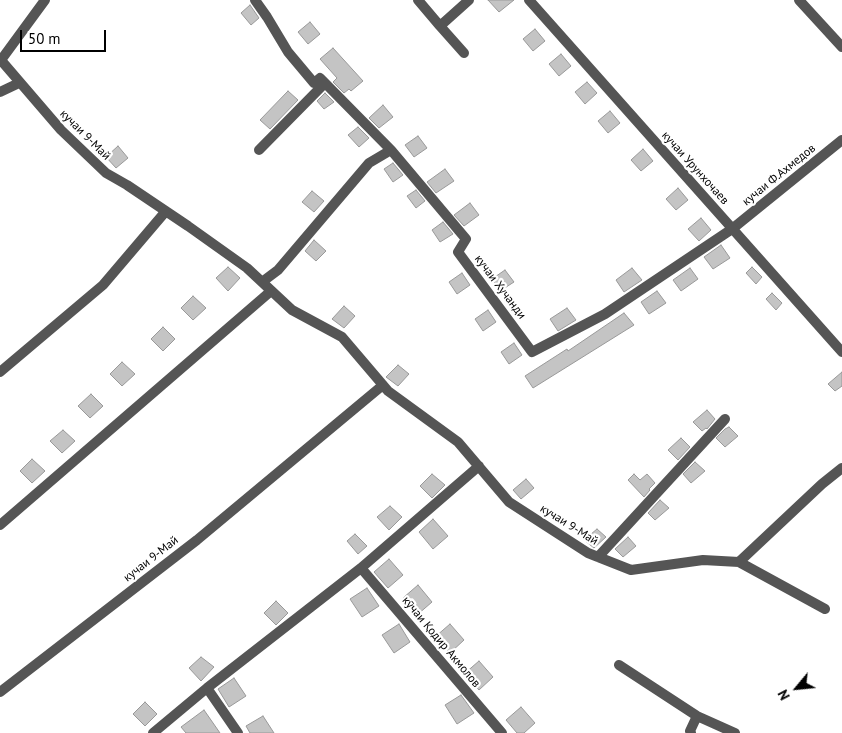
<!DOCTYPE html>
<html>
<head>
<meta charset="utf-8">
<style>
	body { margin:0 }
	#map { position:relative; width:842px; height:733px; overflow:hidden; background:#fff; font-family:"PT Sans",sans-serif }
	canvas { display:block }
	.north { position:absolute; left:772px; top:663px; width:50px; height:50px; -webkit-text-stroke:4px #fff; paint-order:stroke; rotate:242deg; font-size:14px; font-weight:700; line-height:20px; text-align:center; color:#000 }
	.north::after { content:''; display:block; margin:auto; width:18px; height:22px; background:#000; clip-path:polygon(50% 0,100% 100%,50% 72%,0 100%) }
	.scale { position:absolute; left:20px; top:30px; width:86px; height:22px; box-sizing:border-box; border:2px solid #000; border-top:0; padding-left:6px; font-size:15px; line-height:18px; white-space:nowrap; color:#000; -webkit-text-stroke:4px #fff; paint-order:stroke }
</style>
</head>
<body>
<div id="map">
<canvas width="842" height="733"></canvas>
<div class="north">N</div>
<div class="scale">50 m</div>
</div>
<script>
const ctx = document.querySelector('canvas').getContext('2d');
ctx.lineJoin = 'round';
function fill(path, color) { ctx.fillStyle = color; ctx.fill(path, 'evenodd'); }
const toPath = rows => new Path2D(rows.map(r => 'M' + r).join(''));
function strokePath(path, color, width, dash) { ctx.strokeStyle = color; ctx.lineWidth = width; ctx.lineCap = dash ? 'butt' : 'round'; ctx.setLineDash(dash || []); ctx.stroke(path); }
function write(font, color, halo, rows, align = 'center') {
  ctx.font = font + ' "PT Sans",sans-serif'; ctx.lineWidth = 4.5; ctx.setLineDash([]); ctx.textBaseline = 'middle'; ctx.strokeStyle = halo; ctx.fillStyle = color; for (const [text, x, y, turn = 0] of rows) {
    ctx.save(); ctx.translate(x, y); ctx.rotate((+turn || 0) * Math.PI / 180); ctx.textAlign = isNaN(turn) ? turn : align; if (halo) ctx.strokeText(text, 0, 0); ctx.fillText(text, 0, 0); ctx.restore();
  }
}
const building = toPath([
	[488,0,514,0,499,12,488,0],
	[250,5,259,18,251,25,241,13,250,5],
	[310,22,320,34,308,44,298,32,310,22],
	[535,29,545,41,533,51,523,39,535,29],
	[333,48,363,81,351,91,349,89,344,93,333,82,337,78,320,59,333,48],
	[561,54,571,66,559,76,549,64,561,54],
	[587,82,597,93,585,104,575,92,587,82],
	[288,91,298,100,270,129,260,120,288,91],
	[325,93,334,102,324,109,317,101,325,93],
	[383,105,393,117,379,128,369,118,383,105],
	[610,111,620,123,608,133,598,121,610,111],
	[358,127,369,138,359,147,348,135,358,127],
	[418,136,427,148,414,157,405,145,418,136],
	[118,146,128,158,116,168,106,157,118,146],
	[643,149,653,161,641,171,631,160,643,149],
	[393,163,403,175,393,182,384,169,393,163],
	[445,169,454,181,436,193,427,182,445,169],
	[678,188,688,200,676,210,666,199,678,188],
	[416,190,425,201,416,208,407,196,416,190],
	[312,191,324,201,314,212,302,202,312,191],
	[470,203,479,215,464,226,454,215,470,203],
	[701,218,711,230,699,241,688,229,701,218],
	[443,222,453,234,440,242,432,230,443,222],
	[314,240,326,251,316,261,305,251,314,240],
	[721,245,730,258,713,269,704,257,721,245],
	[228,267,240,278,228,291,216,278,228,267],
	[752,267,762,277,756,284,746,273,752,267],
	[632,268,642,280,624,292,616,280,632,268],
	[690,268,698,279,681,291,673,280,690,268],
	[505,270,514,282,500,291,492,279,505,270],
	[462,273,470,285,457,294,449,282,462,273],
	[657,291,666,303,649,314,641,302,657,291],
	[772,293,782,303,776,310,766,299,772,293],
	[193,296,206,308,193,320,181,308,193,296],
	[344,306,355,316,344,328,332,319,344,306],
	[567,308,576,320,558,331,550,319,567,308],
	[488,310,496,322,483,331,475,319,488,310],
	[624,313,634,325,533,388,525,376,567,349,568,351,624,313],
	[163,327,175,339,163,351,151,339,163,327],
	[514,343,522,355,509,364,501,352,514,343],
	[122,362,135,374,122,386,110,374,122,362],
	[398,365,409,374,398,386,386,377,398,365],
	[842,372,842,386,835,391,828,384,842,372],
	[91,394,103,406,90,418,78,406,91,394],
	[707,410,715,419,707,429,706,428,702,431,693,422,707,410],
	[729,427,738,436,725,447,716,438,725,429,729,427],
	[63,430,75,441,62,453,50,441,63,430],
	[681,438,690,447,678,460,668,450,681,438],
	[32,459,45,471,32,483,20,471,32,459],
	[695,462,705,471,691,483,683,474,695,462],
	[432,474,445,485,432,498,420,486,432,474],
	[634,474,640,480,647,474,655,483,649,489,650,490,644,497,628,480,634,474],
	[526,479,534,488,521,499,513,490,526,479],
	[660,500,669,508,655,520,648,513,660,500],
	[390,506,402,517,389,530,377,517,390,506],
	[433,519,448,536,433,549,419,532,433,519],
	[597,529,606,537,594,548,584,540,597,529],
	[355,534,367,546,358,554,347,541,355,534],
	[628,537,636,546,623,557,615,549,628,537],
	[389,559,403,575,388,588,374,572,389,559],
	[418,585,432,602,417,615,403,598,418,585],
	[367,588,379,606,362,617,350,599,367,588],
	[276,601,288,613,276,625,264,613,276,601],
	[399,624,410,642,394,653,382,635,399,624],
	[450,624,464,640,450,653,435,637,450,624],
	[201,657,214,667,201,681,189,668,201,657],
	[479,661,493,677,479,690,464,674,479,661],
	[234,678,246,696,229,707,218,689,234,678],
	[461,695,474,713,457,724,445,705,461,695],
	[145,702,157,714,145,726,133,714,145,702],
	[521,707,535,723,524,733,517,733,506,720,521,707],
	[204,710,220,733,186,733,181,727,204,710],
	[263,716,274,733,250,733,246,726,263,716]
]);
fill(building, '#c4c4c4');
strokePath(building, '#999', 1);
strokePath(toPath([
	[255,0,267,17,288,52,314,83,320,78,325,83,391,150,466,239,458,252,532,352,605,314,732,229,842,140],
	[418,0,440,26],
	[799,0,842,47],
	[464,53,440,26,469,0],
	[0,59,61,130,106,173,127,185,188,226,247,268,292,310,342,337,388,391,458,442,509,502,588,553,631,570,703,560,739,562,822,484,842,468],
	[1,60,45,0],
	[0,92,19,83],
	[259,150,325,83],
	[262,282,278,270,369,163,391,150],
	[0,372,103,285,166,211],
	[0,525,271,291],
	[598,557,725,419],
	[739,562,825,609],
	[361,568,502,733],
	[619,665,697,716,735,733],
	[207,688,238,733],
	[0,692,197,540,383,385],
	[153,733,207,688,361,568,479,466],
	[691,733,690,731,697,716]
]), '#555', 10);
strokePath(toPath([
	[529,0,842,352]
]), '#555', 10);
write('12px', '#000', '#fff', [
	["кучаи 9-Май",85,135,45],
	["кучаи Урунхочаев",695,168,48],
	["кучаи Ф.Ахмедов",779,175,-39],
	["кучаи Хучанди",500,287,53],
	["кучаи 9-Май",569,525,32],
	["кучаи 9-Май",151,559,-38],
	["кӯчаи Қодир Акмолов",441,642,50]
]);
</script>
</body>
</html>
